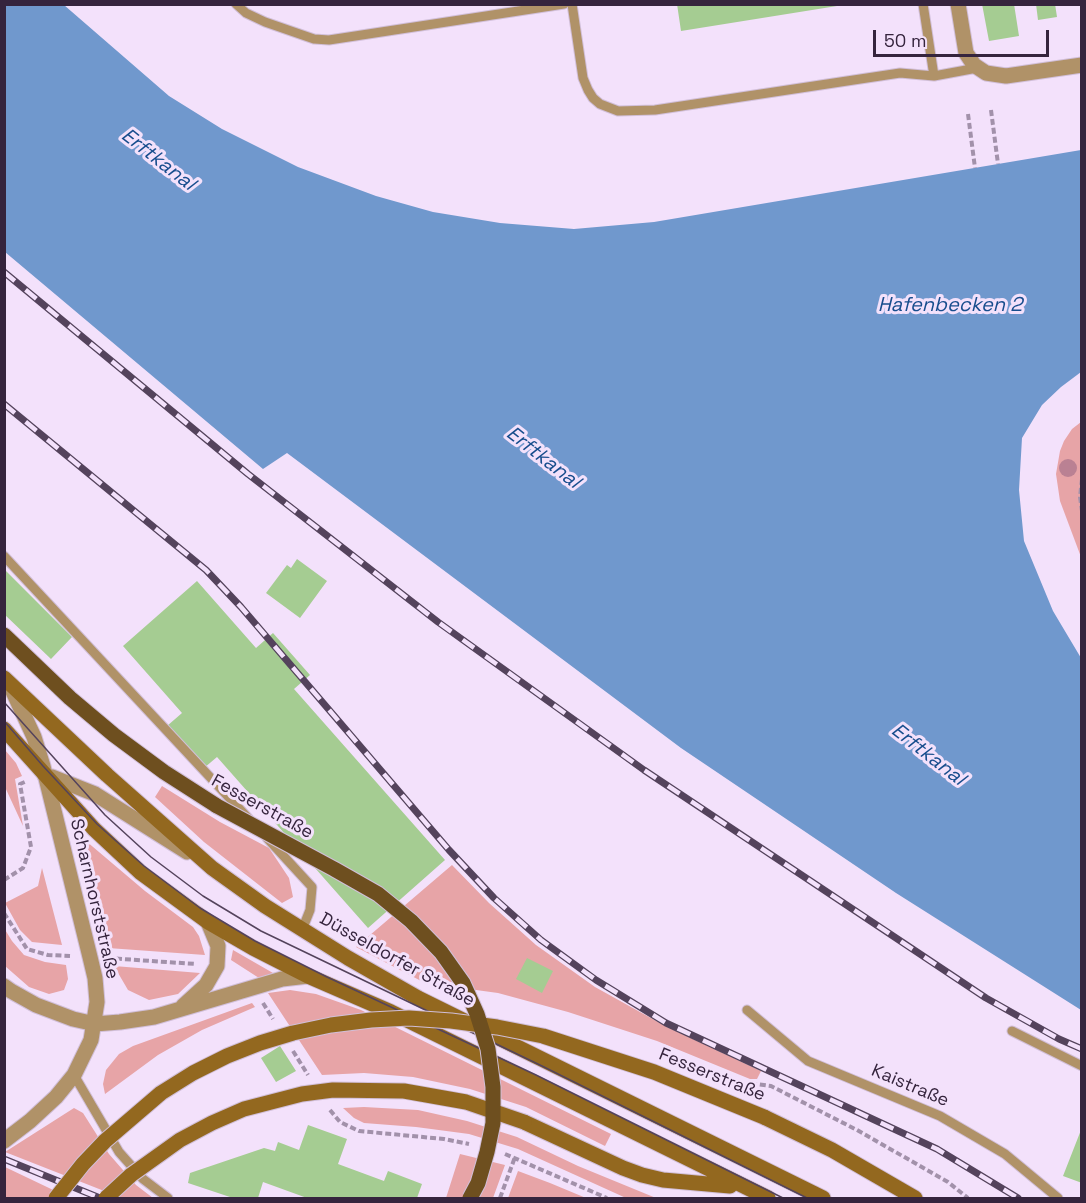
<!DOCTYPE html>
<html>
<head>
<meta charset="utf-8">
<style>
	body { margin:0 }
	#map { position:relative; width:1086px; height:1203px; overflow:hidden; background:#f3e1fb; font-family:"Space Grotesk",sans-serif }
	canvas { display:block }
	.frame { position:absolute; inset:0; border:6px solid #35243d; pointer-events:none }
	.scale { position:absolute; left:873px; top:30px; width:176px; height:27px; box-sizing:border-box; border:3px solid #35243d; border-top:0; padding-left:8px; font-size:18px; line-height:21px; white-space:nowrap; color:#35243d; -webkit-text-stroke:4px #f3e1fb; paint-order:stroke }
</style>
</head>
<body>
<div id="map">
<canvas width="1086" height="1203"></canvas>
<div class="frame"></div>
<div class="scale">50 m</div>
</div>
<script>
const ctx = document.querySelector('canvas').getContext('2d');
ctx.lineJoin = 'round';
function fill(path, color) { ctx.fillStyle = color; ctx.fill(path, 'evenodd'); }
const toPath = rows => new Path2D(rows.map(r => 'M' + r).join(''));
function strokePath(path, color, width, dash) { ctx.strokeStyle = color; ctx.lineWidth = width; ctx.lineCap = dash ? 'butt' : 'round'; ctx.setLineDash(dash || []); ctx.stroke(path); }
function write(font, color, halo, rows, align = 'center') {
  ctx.font = font + ' "Space Grotesk",sans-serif'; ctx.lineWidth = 6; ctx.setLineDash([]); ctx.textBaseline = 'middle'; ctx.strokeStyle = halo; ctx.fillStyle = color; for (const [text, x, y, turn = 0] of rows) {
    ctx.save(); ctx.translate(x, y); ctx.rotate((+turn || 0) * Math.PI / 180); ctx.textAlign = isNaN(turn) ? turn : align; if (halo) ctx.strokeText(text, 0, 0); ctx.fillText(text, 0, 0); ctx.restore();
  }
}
fill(toPath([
	[1081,422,1081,557,1060,501,1056,474,1060,451,1064,441,1072,429],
	[5,750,16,763,22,776,15,779,23,826,5,787],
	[162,786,220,822,269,848,289,878,293,897,282,903,204,842,155,797],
	[86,841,145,891,193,927,199,936,205,955,108,948,82,845,83,842],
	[452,865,489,903,536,945,595,987,667,1027,761,1071,757,1079,750,1079,657,1041,568,1012,498,993,425,983,356,947],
	[42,868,62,945,32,942,20,930,5,903,38,886],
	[4,928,12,941,24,955,45,962,66,965,68,979,64,990,49,994,29,987,5,966],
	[233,950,273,973,259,978,231,960],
	[114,966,200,973,178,994,149,1000,128,990],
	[290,990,316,994,361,1010,611,1134,605,1146,526,1107,470,1089,413,1077,364,1073,322,1075,268,993],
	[252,1003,255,1007,202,1030,158,1055,105,1094,103,1084,106,1070,119,1054,133,1046],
	[364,1107,418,1110,467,1121,517,1137,578,1166,656,1198,626,1198,518,1149,469,1134,416,1127,364,1123,354,1118,343,1108],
	[74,1108,83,1113,109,1154,136,1185,153,1198,122,1198,5,1152],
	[460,1154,505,1165,493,1198,446,1198],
	[5,1167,70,1198,5,1198],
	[518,1171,550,1183,586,1198,508,1198]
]), '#e7a4a7');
fill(toPath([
	[4,5,64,5,169,96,222,129,298,167,376,196,433,212,500,223,574,229,654,222,1081,150,1081,372,1061,387,1042,405,1022,438,1019,490,1024,541,1053,611,1081,658,1081,1010,896,893,681,748,287,453,263,469,5,252]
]), '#7098cd');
fill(toPath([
	[677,4,837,4,837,6,681,31],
	[982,4,1014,4,1019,36,989,41],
	[1036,4,1055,4,1057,17,1038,20],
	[297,559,327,581,300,618,266,593,287,565,291,568],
	[4,569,72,637,51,659,4,614],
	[197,581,256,648,273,633,310,675,294,689,445,860,368,928,217,757,204,768,167,726,182,713,123,646],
	[527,958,553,971,542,993,516,979],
	[280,1046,296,1071,276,1082,261,1058],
	[308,1125,347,1139,338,1164,384,1181,388,1171,422,1184,417,1198,307,1198,263,1182,258,1198,233,1198,188,1183,190,1173,264,1148,275,1151,278,1142,299,1150],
	[1081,1130,1082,1131,1082,1183,1063,1176]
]), '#a5cc92');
const service = toPath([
	[236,4,246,13,265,22,314,39,329,40,564,4],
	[572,4,583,78,588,90,593,98,600,104,618,111,655,110,900,73,934,76,977,68],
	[923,4,934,76],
	[4,556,249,819],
	[267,838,312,887,310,910,302,930],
	[747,1010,808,1061,940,1116,1005,1154,1058,1198],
	[1012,1031,1082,1066],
	[74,1075,119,1152,143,1179,168,1198]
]);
const minor = toPath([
	[958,4,966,53,974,65,986,73,1006,76,1082,65],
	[45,776,52,777,95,794,187,852],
	[4,986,11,991,36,1005,73,1019,95,1024,120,1022,154,1017,282,979,308,976],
	[183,1006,206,985,217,966,218,946,208,922],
	[4,1141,30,1121,56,1097,74,1075,91,1040,97,1002,95,978,90,957,43,766,34,737,10,685]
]);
const secondary = toPath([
	[4,678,107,775,212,868,265,906,348,958,418,998,823,1198],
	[4,729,94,829,141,873,208,922,253,948,308,976,391,1012,768,1198],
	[764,1117,832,1150,915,1198],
	[524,1122,623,1168,642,1175,663,1180,730,1186]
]);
const primary = toPath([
	[4,635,70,698,114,735,164,772,217,806]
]);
strokePath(service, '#d1bfd9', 11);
strokePath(minor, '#d1bfd9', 17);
strokePath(secondary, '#d1bfd9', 17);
strokePath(primary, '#d1bfd9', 17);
strokePath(toPath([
	[991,110,998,164],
	[968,114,975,168],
	[1082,479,1080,497,1082,511],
	[4,880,23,868,31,847,20,784,27,781],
	[4,913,27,949,48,955,70,956],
	[107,958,196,964],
	[263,1003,273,1019],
	[293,1051,308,1075],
	[742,1086,756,1084,771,1086,857,1130,948,1182,968,1198],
	[330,1110,340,1122,359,1131,444,1139,469,1144],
	[505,1154,607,1198],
	[500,1198,515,1157]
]), '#a291aa', 4, [6, 3]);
strokePath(service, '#b09268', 9);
strokePath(minor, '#b09268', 15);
strokePath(secondary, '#93681f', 15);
strokePath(primary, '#6e4f1f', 15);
strokePath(toPath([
	[4,702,105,815,151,857,203,896,261,931,542,1066,807,1198],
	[4,721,43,766,97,824,144,866,200,908,255,941,327,977,536,1075,783,1198]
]), '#54435c', 1.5);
const rail = toPath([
	[4,272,248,474,438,622,644,770,986,998,1059,1039,1082,1049],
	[4,404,206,570,241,607,449,850,494,898,541,940,596,980,666,1023,937,1149,1018,1198],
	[4,1159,100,1198]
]);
strokePath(rail, '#54435c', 7);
strokePath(rail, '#f3e1fb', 4.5, [14]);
const secondaryBridge = toPath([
	[56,1198,83,1164,105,1141,161,1093,193,1073,227,1056,260,1043,293,1033,331,1025,371,1020,409,1018,451,1021,497,1027,543,1036,654,1072,764,1117],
	[106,1198,131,1175,180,1140,212,1123,244,1109,302,1094,333,1090,404,1091,466,1102,524,1122]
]);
const primaryBridge = toPath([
	[217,806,334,869,378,894,411,921,441,952,463,983,477,1014,488,1049,493,1087,493,1123,487,1152,478,1183,470,1198]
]);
strokePath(secondaryBridge, '#d1bfd9', 17, []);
strokePath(primaryBridge, '#d1bfd9', 17, []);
strokePath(secondaryBridge, '#93681f', 15);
strokePath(primaryBridge, '#6e4f1f', 15);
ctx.fillStyle = '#ba8193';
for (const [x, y] of [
	[1068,468]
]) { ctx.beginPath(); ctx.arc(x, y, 9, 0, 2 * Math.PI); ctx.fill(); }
write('18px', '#35243d', '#f3e1fb', [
	["Fesserstraße",262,807,29],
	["Scharnhorststraße",94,899,77],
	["Düsseldorfer Straße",397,960,29],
	["Fesserstraße",712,1075,22],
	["Kaistraße",910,1086,23]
]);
write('italic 20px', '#174d8d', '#f3e1fb', [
	["Erftkanal",158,160,38],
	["Hafenbecken 2",950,306],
	["Erftkanal",543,458,38],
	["Erftkanal",928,755,38]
]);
</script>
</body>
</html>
